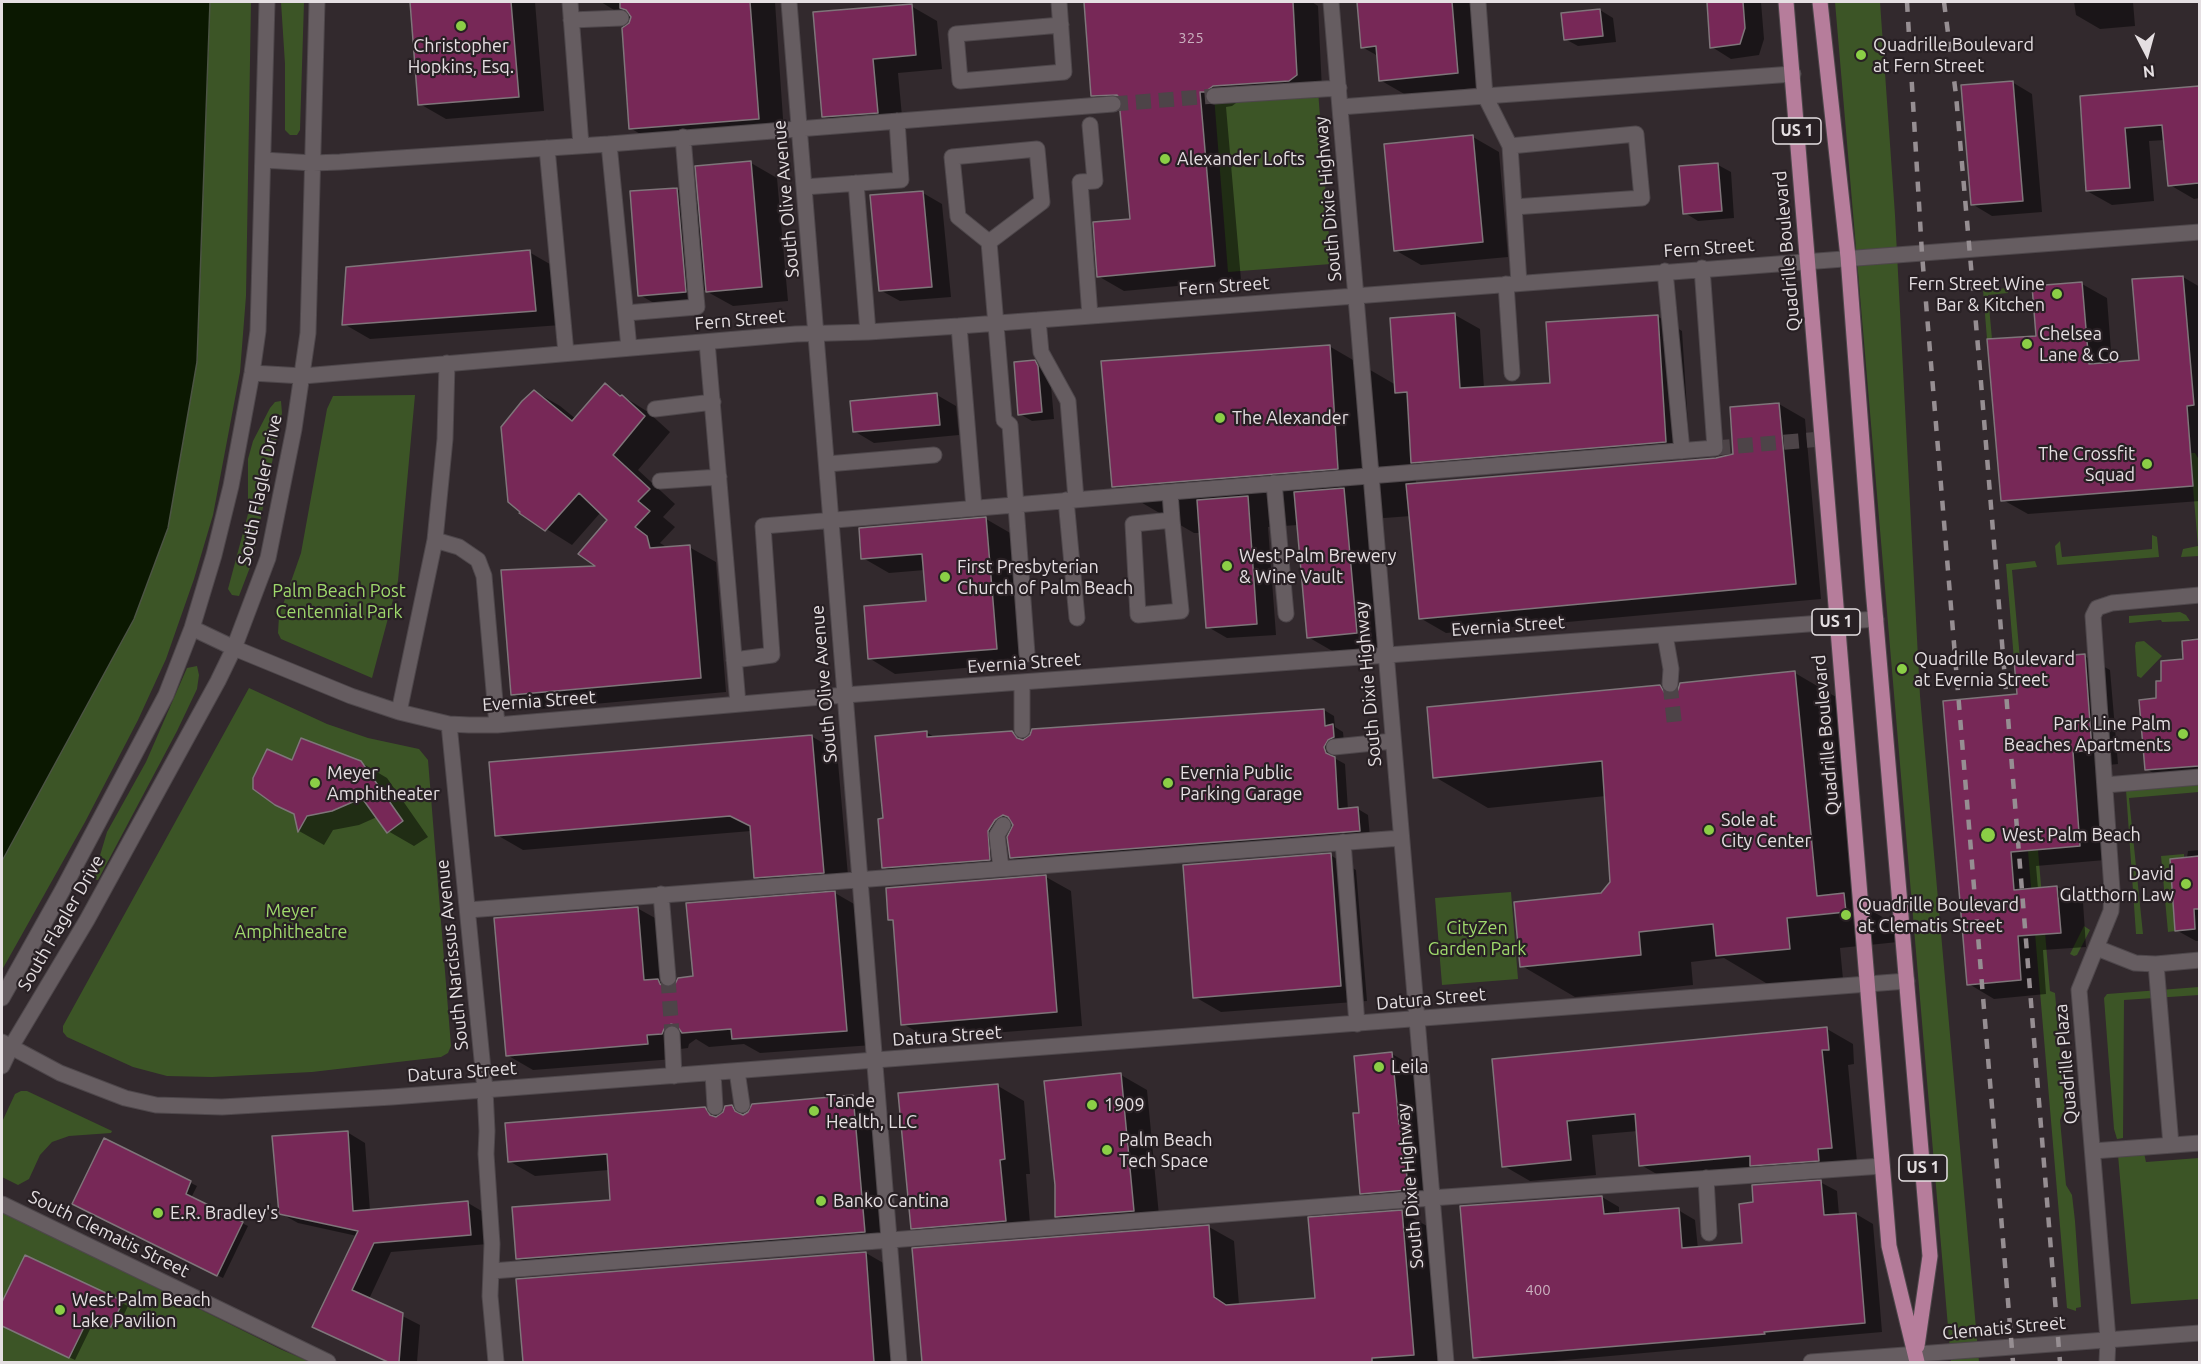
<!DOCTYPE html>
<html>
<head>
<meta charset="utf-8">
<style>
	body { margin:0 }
	#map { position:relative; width:2201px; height:1364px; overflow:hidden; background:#32292d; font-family:Ubuntu,sans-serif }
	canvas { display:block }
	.frame { position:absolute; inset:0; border:3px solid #e5dfe2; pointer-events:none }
	.north { position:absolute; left:2117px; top:24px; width:60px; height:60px; -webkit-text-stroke:4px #282024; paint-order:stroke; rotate:174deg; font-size:16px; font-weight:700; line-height:24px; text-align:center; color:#e5dfe2 }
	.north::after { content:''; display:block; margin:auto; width:21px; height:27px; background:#e5dfe2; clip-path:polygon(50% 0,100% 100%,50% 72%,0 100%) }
</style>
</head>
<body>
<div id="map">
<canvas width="2201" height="1364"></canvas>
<div class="frame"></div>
<div class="north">N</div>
</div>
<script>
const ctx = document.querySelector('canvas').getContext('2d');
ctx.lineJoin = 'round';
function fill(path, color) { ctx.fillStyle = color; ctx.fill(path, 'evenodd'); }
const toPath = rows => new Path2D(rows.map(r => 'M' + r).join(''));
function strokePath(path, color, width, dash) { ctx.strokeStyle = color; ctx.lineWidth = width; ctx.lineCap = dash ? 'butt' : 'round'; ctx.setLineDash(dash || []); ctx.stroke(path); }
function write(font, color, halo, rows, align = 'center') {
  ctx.font = font + ' Ubuntu,sans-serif'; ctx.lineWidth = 4.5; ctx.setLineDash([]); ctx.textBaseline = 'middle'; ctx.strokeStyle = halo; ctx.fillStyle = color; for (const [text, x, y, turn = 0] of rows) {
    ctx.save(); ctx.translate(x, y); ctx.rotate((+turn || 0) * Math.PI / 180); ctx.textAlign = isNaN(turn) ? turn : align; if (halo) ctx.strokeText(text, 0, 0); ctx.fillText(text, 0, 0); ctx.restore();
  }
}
fill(toPath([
	[210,2,251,2,246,296,240,372,213,515,194,579,166,659,138,720,85,822,2,970,2,861,134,619,168,528,197,362],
	[281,2,304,2,300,130,297,135,290,135,285,130,285,64],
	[1835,2,1880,2,1895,215,1920,696,1979,1362,1951,1362],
	[1318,90,1331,264,1228,272,1214,96],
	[2008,288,2008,293,1988,295,1992,339,1987,339,1983,290],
	[415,395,398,581,372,678,281,639,278,633,279,616,301,553,327,409,333,396],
	[281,401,282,413,252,562,239,596,232,595,228,589,248,514,248,459,253,441,270,408,275,402],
	[2190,453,2195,453,2198,458,2199,470,2199,556,2181,557,2183,549,2198,546],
	[2152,535,2157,537,2159,557,2057,565,2055,546,2060,541,2062,557,2152,549],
	[2035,561,2037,567,2012,570,2020,659,2014,660,2006,564],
	[2180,612,2186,615,2190,621,2162,622,2161,620,2129,623,2129,616],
	[2144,641,2162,656,2141,678,2137,676,2135,646,2136,642],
	[197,666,199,675,197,689,177,731,98,880,93,879,107,832,146,762,187,668],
	[249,688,327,724,368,738,419,749,428,760,451,1046,448,1053,441,1057,312,1072,212,1077,167,1076,133,1067,67,1037,63,1032,63,1026],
	[2199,784,2199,792,2129,798,2143,934,2136,934,2126,790],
	[2038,850,2050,991,2055,993,2065,1109,2060,1120,2066,1185,2072,1195,2075,1221,2081,1307,2076,1308,2076,1311,2067,1308,2040,992,2028,851],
	[2184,854,2184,857,2170,859,2175,931,2168,932,2161,856],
	[1511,892,1518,979,1442,985,1435,898],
	[2084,926,2090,930,2077,955,2074,956,2070,954],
	[2199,987,2199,995,2124,1000,2123,1138,2117,1139,2114,1129,2104,998,2107,994],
	[21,1091,27,1091,112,1131,111,1133,69,1136,52,1142,40,1155,29,1179,18,1185,2,1177,2,1122,15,1094],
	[2144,1153,2146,1162,2199,1158,2199,1299,2131,1304,2118,1155],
	[2,1211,280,1349,310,1362,2,1362]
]), '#3c5526');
const water = toPath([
	[2,2,210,2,197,362,168,528,134,619,2,861,2,2]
]);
fill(water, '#0b1801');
strokePath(water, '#4c5444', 1.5);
fill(toPath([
	[411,2,535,2,544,111,446,119,420,104],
	[601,2,775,2,784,133,656,143,630,128,632,18,627,18],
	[1086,2,1312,2,1318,6,1322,90,1240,100,1232,106,1226,107,1241,280,1124,291,1098,276,1131,220,1121,110,1093,95],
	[1359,2,1476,2,1483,87,1406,95,1380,80,1378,56,1362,47],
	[1708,2,1761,2,1764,39,1759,55,1731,59,1712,47],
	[2074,2,2133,2,2135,26,2100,29,2076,15],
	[911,6,937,21,942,69,898,73,903,127,849,131,823,116],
	[1600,10,1613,18,1616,42,1578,46,1565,39,1563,14],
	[2012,82,2032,94,2042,212,1992,216,1972,204],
	[2200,87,2200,198,2194,199,2170,185,2165,140,2149,141,2154,201,2112,205,2087,191,2082,98],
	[1473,137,1499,152,1508,257,1421,265,1395,250],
	[751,163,777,178,788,301,733,306,704,290,705,303,659,306,640,295,677,189,700,202],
	[1718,165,1731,172,1734,218,1698,221,1685,213],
	[923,193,942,204,951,297,900,301,880,290],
	[529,252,555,267,561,325,370,339,344,324],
	[2183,277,2200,287,2200,501,2028,514,2003,500,2037,337,2082,284,2107,298,2112,364,2141,361],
	[1455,315,1480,329,1484,388,1551,384,1657,316,1682,331,1690,456,1438,476,1415,463,1416,485,1716,459,1735,455,1779,404,1805,419,1821,599,1446,633,1420,618,1411,516,1371,519,1382,648,1334,652,1308,637,1298,525,1268,527,1276,635,1227,638,1208,627,1201,533,1194,533,1113,486,1329,346,1396,385],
	[1034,362,1047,370,1050,375,1054,419,1032,421,1020,414],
	[605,385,648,412,670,432,638,470,675,504,663,517,675,527,660,543,668,548,689,547,716,562,726,692,539,709,513,694,600,567,609,520,601,512,572,545,521,513,534,391,560,406,576,419],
	[937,395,956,406,959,435,874,443,854,431],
	[986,519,1012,534,1023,663,895,674,869,658,928,603,925,570,889,573,863,558],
	[2200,638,2200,785,2177,786,2146,769,2157,700,2162,682,2184,660,2189,639],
	[2084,656,2110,670,2118,764,2099,766,2105,860,2036,866,2038,889,2057,887,2083,902,2086,947,2043,950,2046,994,1994,999,1969,984,2018,696],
	[1795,673,1848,704,1868,909,1897,925,1898,942,1840,948,1843,979,1771,986,1724,958,1691,962,1693,985,1575,997,1522,966,1602,894,1612,883,1606,796,1488,808,1435,777,1660,686,1673,694],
	[1324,710,1334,716,1335,727,1343,732,1344,743,1334,754,1336,759,1345,764,1348,810,1358,809,1368,815,1370,837,1021,864,1011,857,1014,825,1012,821,1005,825,1000,865,894,873,883,867,884,820,926,732,936,738,1012,732,1024,741],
	[811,736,837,751,849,887,782,892,756,877,751,831,523,850,497,835],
	[293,762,360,762,387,778,428,837,414,846,388,831,377,817,359,825,333,830,324,845,299,831,295,815,276,804],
	[2200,850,2200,941,2196,941,2176,930,2188,851],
	[1330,855,1356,870,1367,1001,1221,1012,1195,997],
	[1046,877,1071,891,1082,1026,928,1038,903,1024,894,922,890,919],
	[835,893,861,908,873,1045,760,1053,744,1044,709,1047,696,1039,689,1044,688,1048,673,1050,674,1059,533,1070,507,1055,637,908,664,923,669,987,671,988,694,978],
	[1827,1029,1853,1044,1854,1064,1848,1065,1857,1162,1667,1180,1641,1165,1638,1131,1592,1135,1596,1175,1530,1181,1504,1166,1494,1060],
	[1392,1054,1418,1069,1433,1204,1387,1208,1361,1193,1361,1114],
	[1400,1124,1403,1124,1410,1197,1407,1198],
	[1121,1075,1147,1090,1160,1226,1083,1232,1057,1217],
	[998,1086,1024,1101,1030,1174,1026,1174,1031,1236,939,1243,913,1228],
	[853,1097,879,1112,890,1246,544,1273,518,1258,612,1201,609,1170,535,1176,509,1161,705,1109,719,1117,732,1107,746,1115],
	[347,1132,365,1143,370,1211,468,1203,485,1213,488,1244,391,1252,369,1299,420,1325,417,1362,387,1362,331,1336,357,1236,298,1223,280,1213],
	[105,1140,197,1186,191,1198,248,1226,223,1278,80,1207],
	[1820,1182,1837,1191,1839,1215,1856,1214,1873,1224,1882,1332,1542,1362,1483,1362,1474,1357,1602,1197,1619,1207,1619,1215,1678,1210,1695,1220,1698,1249,1744,1245,1755,1204],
	[1402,1212,1427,1226,1438,1362,923,1362,914,1250,1209,1227,1234,1241,1239,1305,1316,1299],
	[866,1253,892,1268,899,1362,525,1362,517,1280],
	[25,1257,128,1306,117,1329,95,1319,75,1360,2,1325,2,1306]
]), '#0007');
const building = toPath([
	[410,2,511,2,519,97,418,105,410,2],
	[620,2,750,2,759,119,629,129,622,28,629,23,631,17,626,10,620,8,620,2],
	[1084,2,1293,2,1297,75,1289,81,1213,86,1205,92,1200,92,1215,266,1097,277,1093,222,1130,219,1120,111,1123,103,1117,95,1091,96,1084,2],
	[1357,2,1452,2,1458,73,1379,81,1376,46,1361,48,1357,2],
	[1707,2,1743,2,1745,28,1740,44,1710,48,1707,2],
	[912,4,916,55,873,59,878,113,822,117,813,12,912,4],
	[1600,9,1603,36,1564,40,1561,13,1600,9],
	[2013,81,2023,201,1971,205,1961,85,2013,81],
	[2199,86,2199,183,2168,186,2162,125,2125,128,2130,188,2086,191,2080,96,2199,86],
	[1473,135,1483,242,1394,251,1384,144,1473,135],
	[751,161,762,287,706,292,695,166,751,161],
	[1718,163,1722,211,1683,214,1679,166,1718,163],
	[677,188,686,292,638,296,630,191,677,188],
	[923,191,932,287,879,291,870,195,923,191],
	[530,250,536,311,342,325,346,267,530,250],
	[2183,276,2194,405,2187,406,2193,486,2001,501,1987,339,2036,336,2032,286,2082,282,2089,364,2139,360,2132,279,2183,276],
	[1455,313,1460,388,1550,383,1546,322,1658,315,1666,442,1411,463,1407,392,1395,393,1390,318,1455,313],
	[1330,345,1338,469,1112,487,1101,361,1330,345],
	[1035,360,1038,366,1042,412,1018,415,1014,362,1035,360],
	[605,383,620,396,622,395,645,416,613,455,650,489,638,501,650,511,635,527,647,536,650,548,690,545,701,678,511,695,501,570,595,566,578,554,607,520,579,493,545,531,519,513,520,512,508,502,501,427,522,401,534,390,572,421,605,383],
	[937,393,940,425,853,432,850,401,937,393],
	[1779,403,1796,584,1419,619,1406,484,1716,458,1733,454,1730,407,1779,403],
	[1344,488,1357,633,1307,638,1294,492,1344,488],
	[1248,496,1257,624,1206,628,1197,500,1248,496],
	[986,517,997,649,868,659,864,606,926,601,922,554,861,559,859,528,986,517],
	[2199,639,2199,766,2145,770,2139,700,2156,698,2156,681,2161,681,2161,661,2183,659,2182,641,2199,639],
	[2085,654,2092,750,2073,752,2080,846,2011,852,2014,890,2057,886,2061,933,2018,936,2021,980,1967,985,1943,701,2017,694,2014,660,2085,654],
	[1795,671,1817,896,1844,893,1846,912,1787,918,1790,949,1716,956,1713,924,1639,932,1641,955,1520,967,1514,902,1601,893,1610,882,1602,761,1433,778,1427,707,1660,685,1664,692,1670,694,1678,690,1680,683,1795,671],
	[1324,709,1325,726,1333,724,1334,737,1328,740,1324,747,1326,753,1335,757,1338,809,1358,807,1360,831,1010,858,1007,837,1013,825,1008,817,1003,815,995,820,988,831,990,860,882,868,878,819,883,818,875,736,927,731,927,737,1012,731,1017,738,1023,740,1030,735,1032,729,1324,709],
	[812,735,824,873,754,878,750,826,730,816,495,836,489,762,812,735],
	[301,738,361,761,403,821,387,833,362,798,332,811,307,816,298,832,294,814,275,805,253,789,253,778,267,749,292,760,301,738],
	[1331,853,1341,986,1193,998,1183,865,1331,853],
	[2199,856,2199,909,2194,909,2195,929,2175,931,2170,859,2199,856],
	[1046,875,1057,1012,901,1025,893,920,888,920,886,888,1046,875],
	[835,891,847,1031,732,1039,731,1029,682,1033,677,1026,671,1024,664,1029,662,1034,647,1035,648,1044,506,1056,494,918,638,907,644,980,658,979,660,984,668,988,674,986,678,978,693,976,686,903,835,891],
	[1827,1027,1829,1050,1822,1050,1832,1148,1818,1149,1819,1161,1750,1166,1750,1156,1639,1166,1635,1114,1567,1121,1571,1160,1502,1167,1492,1059,1827,1027],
	[1392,1052,1399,1124,1402,1123,1408,1190,1360,1194,1353,1113,1359,1113,1354,1056,1392,1052],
	[1121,1073,1134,1211,1055,1217,1055,1185,1044,1081,1121,1073],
	[998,1084,1005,1159,1000,1160,1006,1221,911,1229,898,1093,998,1084],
	[853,1095,865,1232,516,1259,512,1207,610,1200,607,1154,508,1162,505,1123,705,1107,710,1115,716,1117,723,1112,725,1106,732,1105,735,1111,743,1115,748,1112,752,1104,853,1095],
	[348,1131,353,1211,468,1201,471,1235,374,1243,352,1290,403,1313,399,1362,388,1362,312,1327,358,1231,279,1214,272,1136,348,1131],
	[104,1138,191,1181,186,1194,243,1222,217,1276,72,1204,104,1138],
	[1821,1180,1824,1215,1856,1213,1865,1323,1764,1332,1765,1334,1473,1358,1460,1206,1602,1196,1604,1214,1679,1208,1682,1248,1742,1243,1739,1204,1753,1202,1752,1185,1821,1180],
	[1402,1210,1414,1355,1372,1358,1372,1362,922,1362,912,1248,1209,1225,1214,1297,1226,1305,1315,1298,1308,1217,1402,1210],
	[866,1252,874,1362,523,1362,516,1279,866,1252],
	[25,1255,123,1301,111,1327,89,1317,69,1358,2,1326,2,1302,25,1255]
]);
fill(building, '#772857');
strokePath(building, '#7f757a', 1.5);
strokePath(toPath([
	[1113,104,1214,96],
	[1715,448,1822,439],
	[1670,684,1675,729],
	[668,978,672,1034]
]), '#4d4448', 15, [15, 8]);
const minor = toPath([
	[570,2,581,145],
	[789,2,899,1362],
	[1059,2,1064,72,960,81,956,34,1061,25],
	[1331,2,1446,1362],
	[571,20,621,18],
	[1214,96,1339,88],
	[1340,107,1485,96,1478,2],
	[609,144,629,348],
	[1510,146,1514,207,1642,198,1636,134,1510,146,1485,96,1793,74],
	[547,148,566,353],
	[263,160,313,163,340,162,609,144,1113,104],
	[856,183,868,332],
	[804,187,901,180,897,121],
	[1514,207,1519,283],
	[989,242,1042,202,1037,149,952,157,958,217,989,242,1004,420,1010,425,1027,654],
	[1665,271,1682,451],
	[1506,284,1512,373],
	[626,313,697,307,683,137],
	[1090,316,1080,182,1095,181,1090,125],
	[1038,320,1041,352,1068,401,1076,499],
	[959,326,974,508],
	[707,342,738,704],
	[252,373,303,376,796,334,868,332,959,326,2200,232],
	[655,409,713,402],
	[827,464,934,455],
	[660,481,719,477],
	[1274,483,1286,614],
	[1066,500,1077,618],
	[1172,520,1133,524,1138,615,1181,611,1172,520,1170,492,1715,448,1702,268],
	[435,540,459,547,478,560,484,576,497,725],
	[192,628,234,648,351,696,399,712,449,724,469,725,497,725,845,695,1876,619],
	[1665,635,1671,669,1670,684],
	[734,660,772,655,763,526,1170,492],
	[1022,682,1022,730],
	[399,712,435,540,445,439,447,363],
	[449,724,485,1090,487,1131,486,1154,492,1244,490,1296,496,1362],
	[1334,747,1393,741],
	[2105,785,2200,777],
	[1343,842,1357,1024],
	[1001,868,997,835,1003,825],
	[661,894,668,978],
	[468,910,1401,838],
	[2097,948,2135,963,2156,964,2200,960],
	[2156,964,2171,1145],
	[2,998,62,891,166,695,192,628,214,555,231,486,252,373,258,331,267,2],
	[672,1034,674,1076],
	[2,1042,60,1073,125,1098,156,1105,222,1107,392,1097,1907,981],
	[2,1066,11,1047,87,920,218,681,234,648,268,558,294,429,308,333,317,2],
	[737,1071,742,1105],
	[713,1073,715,1107],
	[2093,1151,2200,1143],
	[1706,1178,1709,1233],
	[2,1204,328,1362],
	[492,1271,1431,1198,1882,1166],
	[1811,1362,2200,1333],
	[2107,1362,2108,1339,2079,990,2111,911,2112,890,2093,616,2097,608,2112,603,2200,595]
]);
const major = toPath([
	[1786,2,1889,1246,1917,1362],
	[1820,2,1848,257,1873,588,1930,1256,1917,1346]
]);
strokePath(minor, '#4e474b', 17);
strokePath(major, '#4e474b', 17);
strokePath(minor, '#665d61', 15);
strokePath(major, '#b67d9b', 15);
strokePath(toPath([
	[1907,2,1922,254,2013,1362],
	[1944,2,1956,95,1980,370,2060,1362]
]), '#968e92', 4.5, [10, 10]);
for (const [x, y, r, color] of [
	[461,26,6,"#8bce46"],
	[1861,55,6,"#8bce46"],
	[1165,159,6,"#8bce46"],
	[2057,294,6,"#8bce46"],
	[2027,344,6,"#8bce46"],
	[1220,418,6,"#8bce46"],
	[2147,464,6,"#8bce46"],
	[1227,566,6,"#8bce46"],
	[945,577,6,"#8bce46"],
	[1902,669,6,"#8bce46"],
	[2183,734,6,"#8bce46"],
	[315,783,6,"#8bce46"],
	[1168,783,6,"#8bce46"],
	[1709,830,6,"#8bce46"],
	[1988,835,8,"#8bce46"],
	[2186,884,6,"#8bce46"],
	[1846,915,6,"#8bce46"],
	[1379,1067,6,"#8bce46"],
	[1092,1105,6,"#8bce46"],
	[814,1111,6,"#8bce46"],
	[1107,1150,6,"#8bce46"],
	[821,1201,6,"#8bce46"],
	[158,1213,6,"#8bce46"],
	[60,1310,6,"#8bce46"]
]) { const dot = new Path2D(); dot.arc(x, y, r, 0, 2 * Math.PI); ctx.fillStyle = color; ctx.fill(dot); strokePath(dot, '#282024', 2); }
write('15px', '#cab1bf', null, [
	["325",1191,38],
	["400",1538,1290]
]);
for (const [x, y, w] of [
	[1797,131,48],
	[1836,622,48],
	[1923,1168,48]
]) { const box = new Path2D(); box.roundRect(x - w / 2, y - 13, w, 26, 4.5); ctx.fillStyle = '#282024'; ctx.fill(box); strokePath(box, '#e5dfe2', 1.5); }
write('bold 16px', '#e5dfe2', null, [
	["US 1",1797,131],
	["US 1",1836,622],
	["US 1",1923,1168]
]);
write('18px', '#e5dfe2', '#282024', [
	["Quadrille Boulevard",1873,45],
	["at Fern Street",1873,66],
	["Christopher",461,46,"center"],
	["Hopkins, Esq.",461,67,"center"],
	["Alexander Lofts",1177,159],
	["Fern Street Wine",2045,284,"right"],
	["Bar & Kitchen",2045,305,"right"],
	["Chelsea",2039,334],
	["Lane & Co",2039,355],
	["The Alexander",1232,418],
	["The Crossfit",2135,454,"right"],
	["Squad",2135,475,"right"],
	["West Palm Brewery",1239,556],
	["& Wine Vault",1239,577],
	["First Presbyterian",957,567],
	["Church of Palm Beach",957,588],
	["Quadrille Boulevard",1914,659],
	["at Evernia Street",1914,680],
	["Park Line Palm",2171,724,"right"],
	["Beaches Apartments",2171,745,"right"],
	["Meyer",327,773],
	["Amphitheater",327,794],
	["Evernia Public",1180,773],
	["Parking Garage",1180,794],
	["Sole at",1721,820],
	["City Center",1721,841],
	["West Palm Beach",2002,835],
	["David",2174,874,"right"],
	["Glatthorn Law",2174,895,"right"],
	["Quadrille Boulevard",1858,905],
	["at Clematis Street",1858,926],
	["Leila",1391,1067],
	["Tande",826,1101],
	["Health, LLC",826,1122],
	["1909",1104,1105],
	["Palm Beach",1119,1140],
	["Tech Space",1119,1161],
	["Banko Cantina",833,1201],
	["E.R. Bradley's",170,1213],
	["West Palm Beach",72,1300],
	["Lake Pavilion",72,1321]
], 'left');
write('18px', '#e5dfe2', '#282024', [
	["South Olive Avenue",786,199,-95],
	["South Dixie Highway",1328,199,-95],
	["Fern Street",1709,248,-4],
	["Quadrille Boulevard",1787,251,-95],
	["Fern Street",1224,286,-4],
	["Fern Street",740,320,-5],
	["South Flagler Drive",260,490,-78],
	["Evernia Street",1508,626,-4],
	["Evernia Street",1024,663,-4],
	["South Olive Avenue",824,684,-95],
	["South Dixie Highway",1368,684,-95],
	["Evernia Street",539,701,-4],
	["Quadrille Boulevard",1826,735,-95],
	["South Flagler Drive",61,923,-60],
	["South Narcissus Avenue",452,955,-96],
	["Datura Street",1431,999,-5],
	["Datura Street",947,1036,-4],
	["Quadrille Plaza",2066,1064,-95],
	["Datura Street",462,1072,-4],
	["South Dixie Highway",1410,1186,-95],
	["South Clematis Street",109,1234,26],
	["Clematis Street",2004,1328,-5]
]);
write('18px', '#9fd96c', '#282024', [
	["Palm Beach Post",339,591],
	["Centennial Park",339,612],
	["Meyer",291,911],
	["Amphitheatre",291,932],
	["CityZen",1477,928],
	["Garden Park",1477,949]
]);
</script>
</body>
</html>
